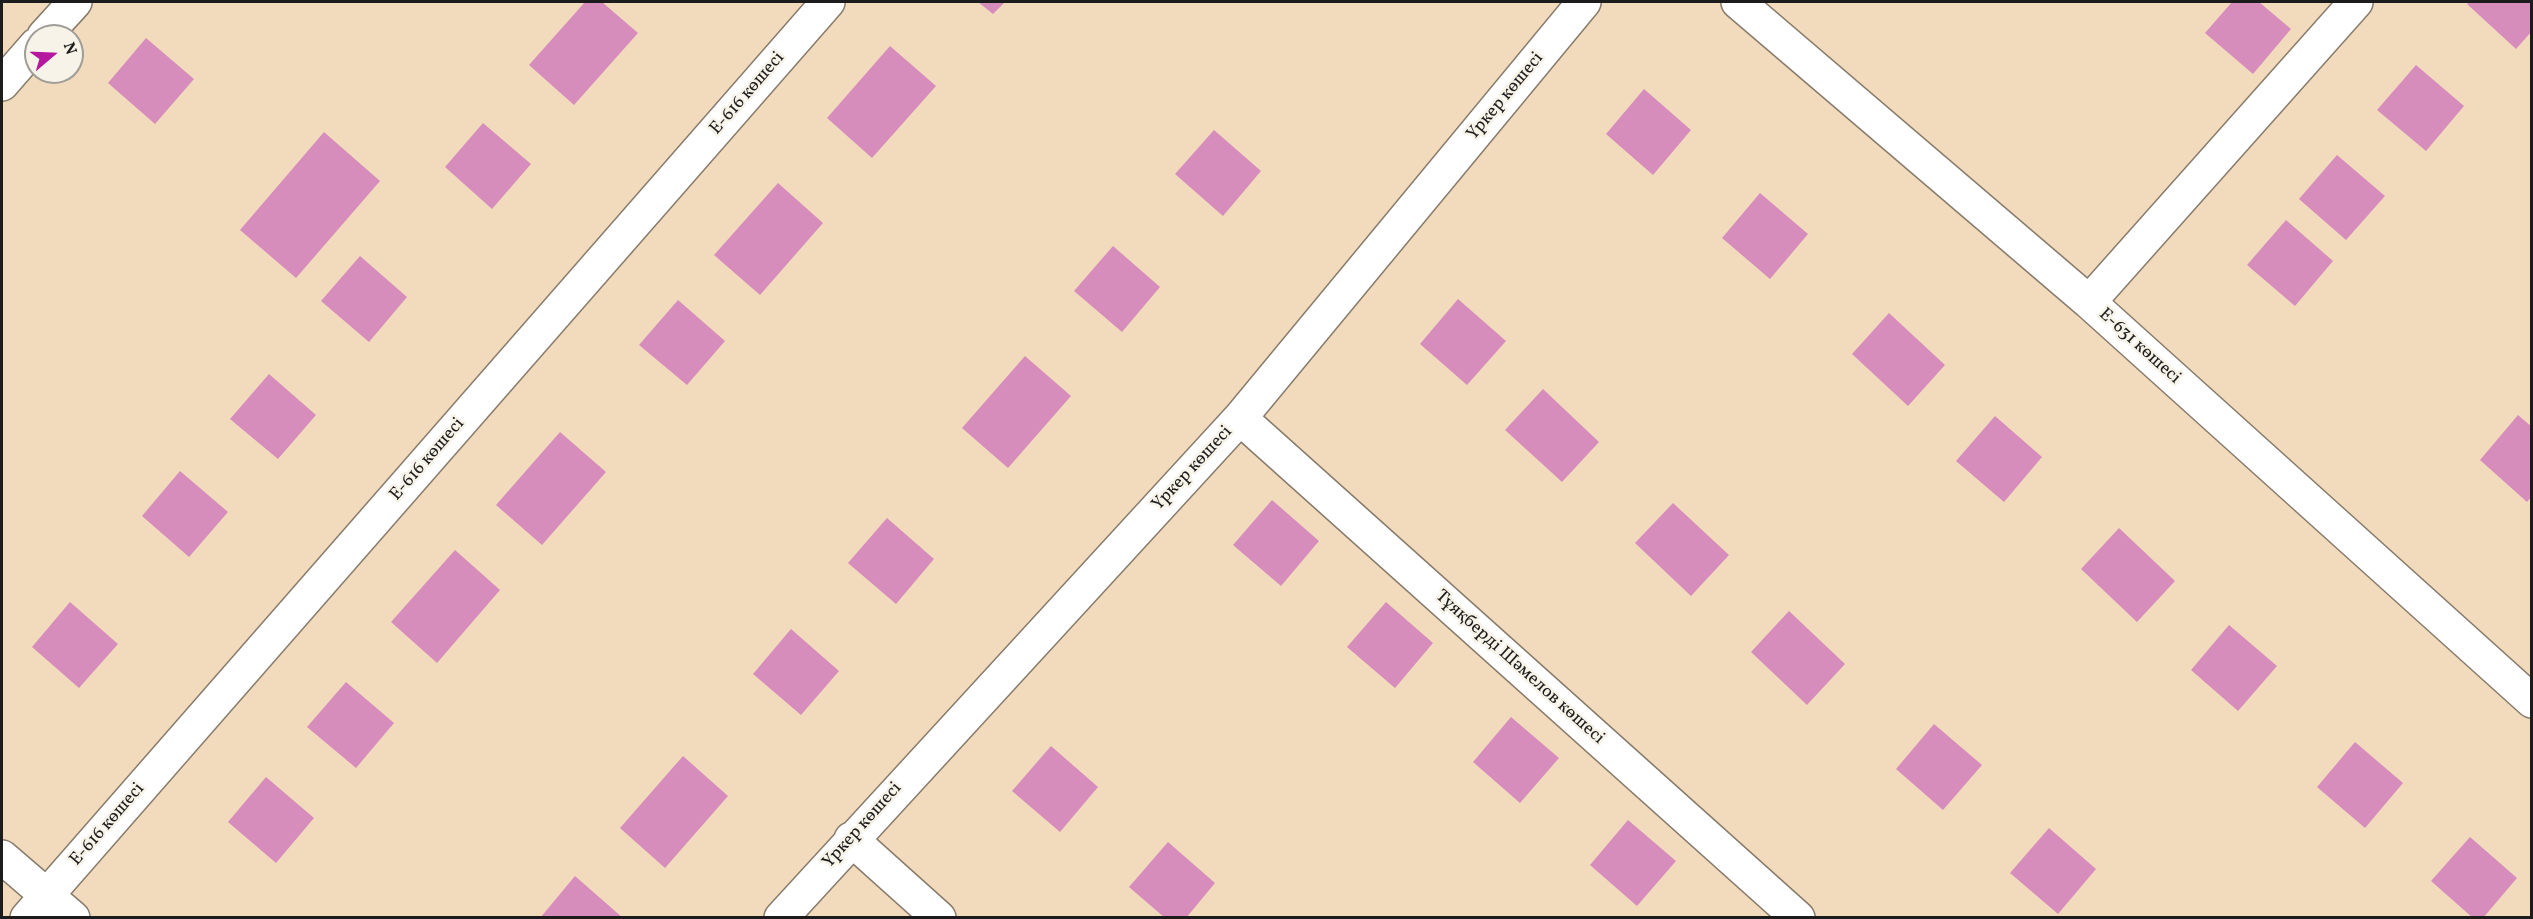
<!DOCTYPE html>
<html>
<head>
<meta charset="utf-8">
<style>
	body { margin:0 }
	#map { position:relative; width:2533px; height:919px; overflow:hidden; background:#f2dbbc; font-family:Vollkorn,serif }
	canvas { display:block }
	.frame { position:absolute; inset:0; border:3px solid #1c1c1c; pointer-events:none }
	.north { position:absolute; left:24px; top:24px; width:60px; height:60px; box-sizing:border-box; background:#f7f3e8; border:2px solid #9f9d96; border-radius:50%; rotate:71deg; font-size:16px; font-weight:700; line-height:24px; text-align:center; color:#1c1c1c }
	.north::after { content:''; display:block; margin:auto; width:21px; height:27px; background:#b5179e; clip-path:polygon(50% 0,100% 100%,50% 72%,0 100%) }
</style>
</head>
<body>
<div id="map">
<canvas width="2533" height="919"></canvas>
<div class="frame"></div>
<div class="north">N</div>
</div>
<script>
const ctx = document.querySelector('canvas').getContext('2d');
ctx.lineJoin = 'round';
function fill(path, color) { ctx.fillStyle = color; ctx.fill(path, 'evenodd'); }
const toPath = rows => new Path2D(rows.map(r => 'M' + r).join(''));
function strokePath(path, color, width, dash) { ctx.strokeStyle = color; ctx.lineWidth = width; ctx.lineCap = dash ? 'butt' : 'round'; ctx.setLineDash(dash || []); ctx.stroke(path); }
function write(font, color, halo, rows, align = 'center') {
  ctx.font = font + ' Vollkorn,serif'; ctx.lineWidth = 5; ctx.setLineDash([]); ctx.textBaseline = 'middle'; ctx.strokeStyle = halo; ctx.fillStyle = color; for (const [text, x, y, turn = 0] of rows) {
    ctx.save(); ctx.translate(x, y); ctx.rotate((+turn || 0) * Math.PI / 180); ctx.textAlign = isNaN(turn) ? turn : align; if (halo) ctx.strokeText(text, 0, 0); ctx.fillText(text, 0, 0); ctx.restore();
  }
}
fill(toPath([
	[585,2,602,2,638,33,574,105,529,65],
	[978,2,1005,2,993,14],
	[2232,2,2259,2,2291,29,2253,74,2205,33],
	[2470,2,2532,2,2532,31,2516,49,2467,4],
	[146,38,194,79,155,124,108,83],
	[890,46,936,86,872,158,827,118],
	[2416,65,2464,106,2426,151,2377,110],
	[1644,89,1691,130,1653,175,1606,134],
	[483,123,531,164,492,209,445,167],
	[1214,130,1261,171,1223,216,1175,174],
	[324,132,380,181,296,278,240,230],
	[2337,155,2385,196,2346,240,2299,199],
	[778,183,823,223,760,295,714,255],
	[1760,193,1808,234,1770,279,1722,238],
	[2286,220,2333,261,2295,306,2247,265],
	[1113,246,1160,287,1122,332,1074,291],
	[360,256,407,297,369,342,321,301],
	[1458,299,1506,341,1467,385,1420,344],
	[678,300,725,341,687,385,639,345],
	[1889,313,1945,365,1908,406,1852,354],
	[1025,356,1071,396,1008,468,962,428],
	[269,374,316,415,278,459,230,419],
	[1543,389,1599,442,1562,482,1505,430],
	[2518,415,2532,427,2532,496,2527,502,2480,460],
	[1995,416,2042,457,2004,502,1956,461],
	[560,432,606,472,542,545,496,505],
	[180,471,228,512,189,557,142,516],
	[1272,500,1319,541,1281,586,1233,545],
	[1673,503,1729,555,1691,596,1635,543],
	[887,518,934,559,896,604,848,563],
	[2119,528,2175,581,2137,622,2081,569],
	[455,550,500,590,437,663,391,622],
	[70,602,118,644,79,688,32,647],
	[1386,602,1433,643,1395,688,1347,647],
	[1789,611,1845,664,1807,705,1751,652],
	[2229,625,2277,666,2238,711,2191,670],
	[791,629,839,671,801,715,753,674],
	[346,682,394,723,356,768,307,727],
	[1511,717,1559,758,1520,803,1473,762],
	[1934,724,1982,765,1943,810,1896,769],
	[2355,742,2403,783,2365,828,2317,787],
	[1051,746,1098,787,1060,832,1012,791],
	[683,756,728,796,665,868,620,828],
	[266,777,314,818,276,863,228,822],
	[1628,820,1676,861,1637,906,1590,865],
	[2049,828,2096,869,2058,914,2010,873],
	[2470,837,2517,878,2483,918,2473,918,2431,881],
	[1168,842,1215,883,1186,918,1165,918,1129,887],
	[575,876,623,918,540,918]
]), '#d68dbc');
const minor = toPath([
	[1738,2,2089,302,2532,701],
	[44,36,75,2],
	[2,84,36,45],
	[2089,302,2356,2],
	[1240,418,1798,918],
	[851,839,939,918],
	[2,857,73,918],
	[27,918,828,2],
	[781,918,1240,418,1584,2]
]);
strokePath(minor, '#877c6c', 36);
strokePath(minor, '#fff', 33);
write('18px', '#1c1c1c', '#f7f3e8', [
	["Е-616 көшесі",748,94,-49],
	["Үркер көшесі",1506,97,-50],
	["Е-631 көшесі",2139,347,42],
	["Е-616 көшесі",428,460,-49],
	["Үркер көшесі",1193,469,-47],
	["Тұяқберді Шәмелов көшесі",1519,668,42],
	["Е-616 көшесі",108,825,-49],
	["Үркер көшесі",863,826,-48]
]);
</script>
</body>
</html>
